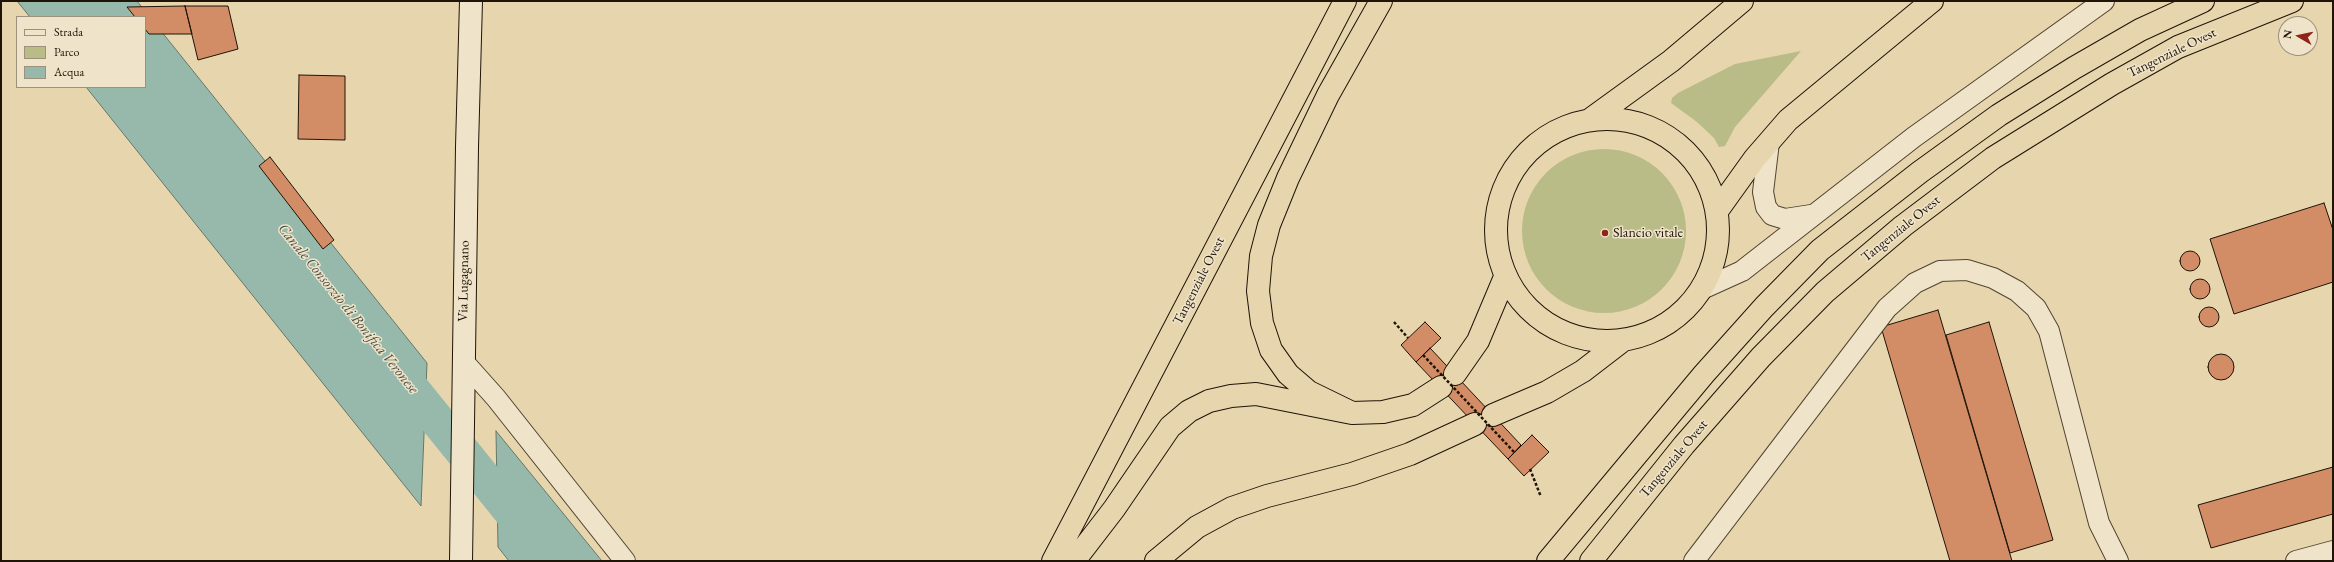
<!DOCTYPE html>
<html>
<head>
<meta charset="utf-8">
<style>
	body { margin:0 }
	#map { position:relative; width:2334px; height:562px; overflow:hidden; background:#e6d5ad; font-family:"EB Garamond",serif }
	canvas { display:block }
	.frame { position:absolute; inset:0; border:2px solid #1f1407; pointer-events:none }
	.legend { position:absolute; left:16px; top:16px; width:130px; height:72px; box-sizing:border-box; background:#efe4ca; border:1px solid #9c917c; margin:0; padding:5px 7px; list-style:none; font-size:12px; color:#1f1407 }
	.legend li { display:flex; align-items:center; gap:8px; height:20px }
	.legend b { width:20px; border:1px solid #9c917c }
	.north { position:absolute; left:2278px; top:16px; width:40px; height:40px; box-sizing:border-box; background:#efe4ca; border:1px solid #9c917c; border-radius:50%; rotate:279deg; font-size:11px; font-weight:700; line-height:16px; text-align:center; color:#1f1407 }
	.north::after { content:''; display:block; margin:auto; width:14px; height:18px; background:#8f2418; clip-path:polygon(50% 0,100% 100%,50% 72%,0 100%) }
</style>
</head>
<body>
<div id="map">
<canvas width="2334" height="562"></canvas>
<div class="frame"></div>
<ul class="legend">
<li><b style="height:5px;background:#efe4ca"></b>Strada</li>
<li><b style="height:11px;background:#b9bc86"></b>Parco</li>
<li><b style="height:11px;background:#96b9ab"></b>Acqua</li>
</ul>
<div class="north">N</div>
</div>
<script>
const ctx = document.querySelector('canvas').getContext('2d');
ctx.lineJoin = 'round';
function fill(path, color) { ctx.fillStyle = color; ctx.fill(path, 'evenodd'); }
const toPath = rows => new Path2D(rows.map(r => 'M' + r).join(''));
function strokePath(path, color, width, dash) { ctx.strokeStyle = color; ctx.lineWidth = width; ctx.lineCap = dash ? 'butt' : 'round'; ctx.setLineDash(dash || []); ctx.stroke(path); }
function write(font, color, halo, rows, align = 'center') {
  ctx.font = font + ' "EB Garamond",serif'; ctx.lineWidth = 3; ctx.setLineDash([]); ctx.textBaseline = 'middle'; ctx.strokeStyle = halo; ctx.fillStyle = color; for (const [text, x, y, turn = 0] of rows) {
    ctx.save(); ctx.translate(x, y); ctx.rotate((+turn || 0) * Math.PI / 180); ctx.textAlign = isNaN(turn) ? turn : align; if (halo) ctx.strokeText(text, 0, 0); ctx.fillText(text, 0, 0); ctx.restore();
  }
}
fill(toPath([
	[1801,51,1735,127,1725,146,1719,147,1714,138,1697,122,1671,103,1672,98,1678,93,1735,64],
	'1522 231a82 82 0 1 1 164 0a82 82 0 1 1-164 0Z'
]), '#b9bc86');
const water = toPath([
	[17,1,137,1,427,363,421,506,86,87,145,87,145,17,30,17,17,1],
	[496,431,602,561,509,561,498,547,496,431]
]);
fill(water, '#96b9ab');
strokePath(water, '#667769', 1);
strokePath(toPath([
	[395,368,551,561]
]), '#96b9ab', 35);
const building = toPath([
	[185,6,192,34,149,34,145,29,145,17,135,17,127,7,185,6],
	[185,6,228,6,238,49,198,60,185,6],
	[299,75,345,76,345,140,298,139,299,75],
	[270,157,334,240,323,249,259,166,270,157],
	[2324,203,2333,230,2333,282,2234,314,2210,239,2324,203],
	'2180 261a10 10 0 1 1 20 0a10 10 0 1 1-20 0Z',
	'2190 289a10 10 0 1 1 20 0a10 10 0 1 1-20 0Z',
	'2199 317a10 10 0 1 1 20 0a10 10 0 1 1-20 0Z',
	[1938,310,2012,561,1950,561,1881,327,1938,310],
	[1425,322,1441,338,1416,362,1401,345,1425,322],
	[1989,322,2053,540,2010,553,1946,335,1989,322],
	[1430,348,1521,445,1508,459,1416,362,1430,348],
	'2208 367a13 13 0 1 1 26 0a13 13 0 1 1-26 0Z',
	[1532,435,1549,452,1524,476,1508,459,1532,435],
	[2333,467,2333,514,2211,548,2198,505,2333,467]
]);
fill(building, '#d28c66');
strokePath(building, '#1f1407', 1);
const lane = toPath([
	[1769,142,1763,192,1766,207,1772,215,1785,219,1811,215],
	[1700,290,1742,271,1914,137,2104,1],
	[463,361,496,398,625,561],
	[1694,561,1887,308,1915,283,1940,271,1967,270,1993,278,2017,291,2036,308,2049,331,2099,523,2118,561],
	[2296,561,2333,551]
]);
const secondary = toPath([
	[461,561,467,147,471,1]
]);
const highway = toPath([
	'1496 230a111 111 0 1 1 222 0a111 111 0 1 1-222 0Z',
	[1591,119,1671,61,1742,1],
	[1717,211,1755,158,1788,120,1932,1],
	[1455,374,1478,341,1505,277],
	[1352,413,1309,392,1288,374,1271,350,1262,323,1258,291,1261,256,1269,225,1288,178,1328,95,1381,1],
	[1493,415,1547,392,1583,371,1622,341],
	[1053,561,1345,1],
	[1074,561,1114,509,1170,427,1189,411,1209,401,1231,396,1256,394,1352,413,1383,412,1413,405,1441,387],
	[1156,561,1197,527,1232,508,1267,496,1352,474,1410,454,1475,424],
	[1548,561,1704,374,1764,307,1820,250,1920,172,1999,115,2074,68,2140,30,2203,1],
	[1591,561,1684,445,1761,357,1825,292,1903,226,1993,158,2112,84,2178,47,2292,1]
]);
strokePath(lane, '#514430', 22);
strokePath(secondary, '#1f1407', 24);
strokePath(highway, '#1f1407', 24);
strokePath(toPath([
	[1394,322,1408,338],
	[1530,469,1541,497]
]), '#1f1407', 2.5, [3, 2]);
strokePath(lane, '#efe4ca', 20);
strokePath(secondary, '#efe4ca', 22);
strokePath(highway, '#e6d5ad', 22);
strokePath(toPath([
	[1423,355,1514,452]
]), '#1f1407', 2.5, [3, 2]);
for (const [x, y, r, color] of [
	[1605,233,4,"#8f2418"]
]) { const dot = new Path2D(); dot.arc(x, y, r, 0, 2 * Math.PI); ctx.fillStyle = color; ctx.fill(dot); strokePath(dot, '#efe4ca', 1.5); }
write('14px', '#1f1407', '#efe4ca', [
	["Tangenziale Ovest",2172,53,-26],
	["Tangenziale Ovest",1901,229,-39],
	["Via Lugagnano",464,281,-89],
	["Tangenziale Ovest",1199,281,-63],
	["Tangenziale Ovest",1674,459,-50]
]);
write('14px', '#1f1407', '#efe4ca', [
	["Slancio vitale",1613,233]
], 'left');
write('italic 15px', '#494e40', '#efe4ca', [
	["Canale Consorzio di Bonifica Veronese",348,309,51]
]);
</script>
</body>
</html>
